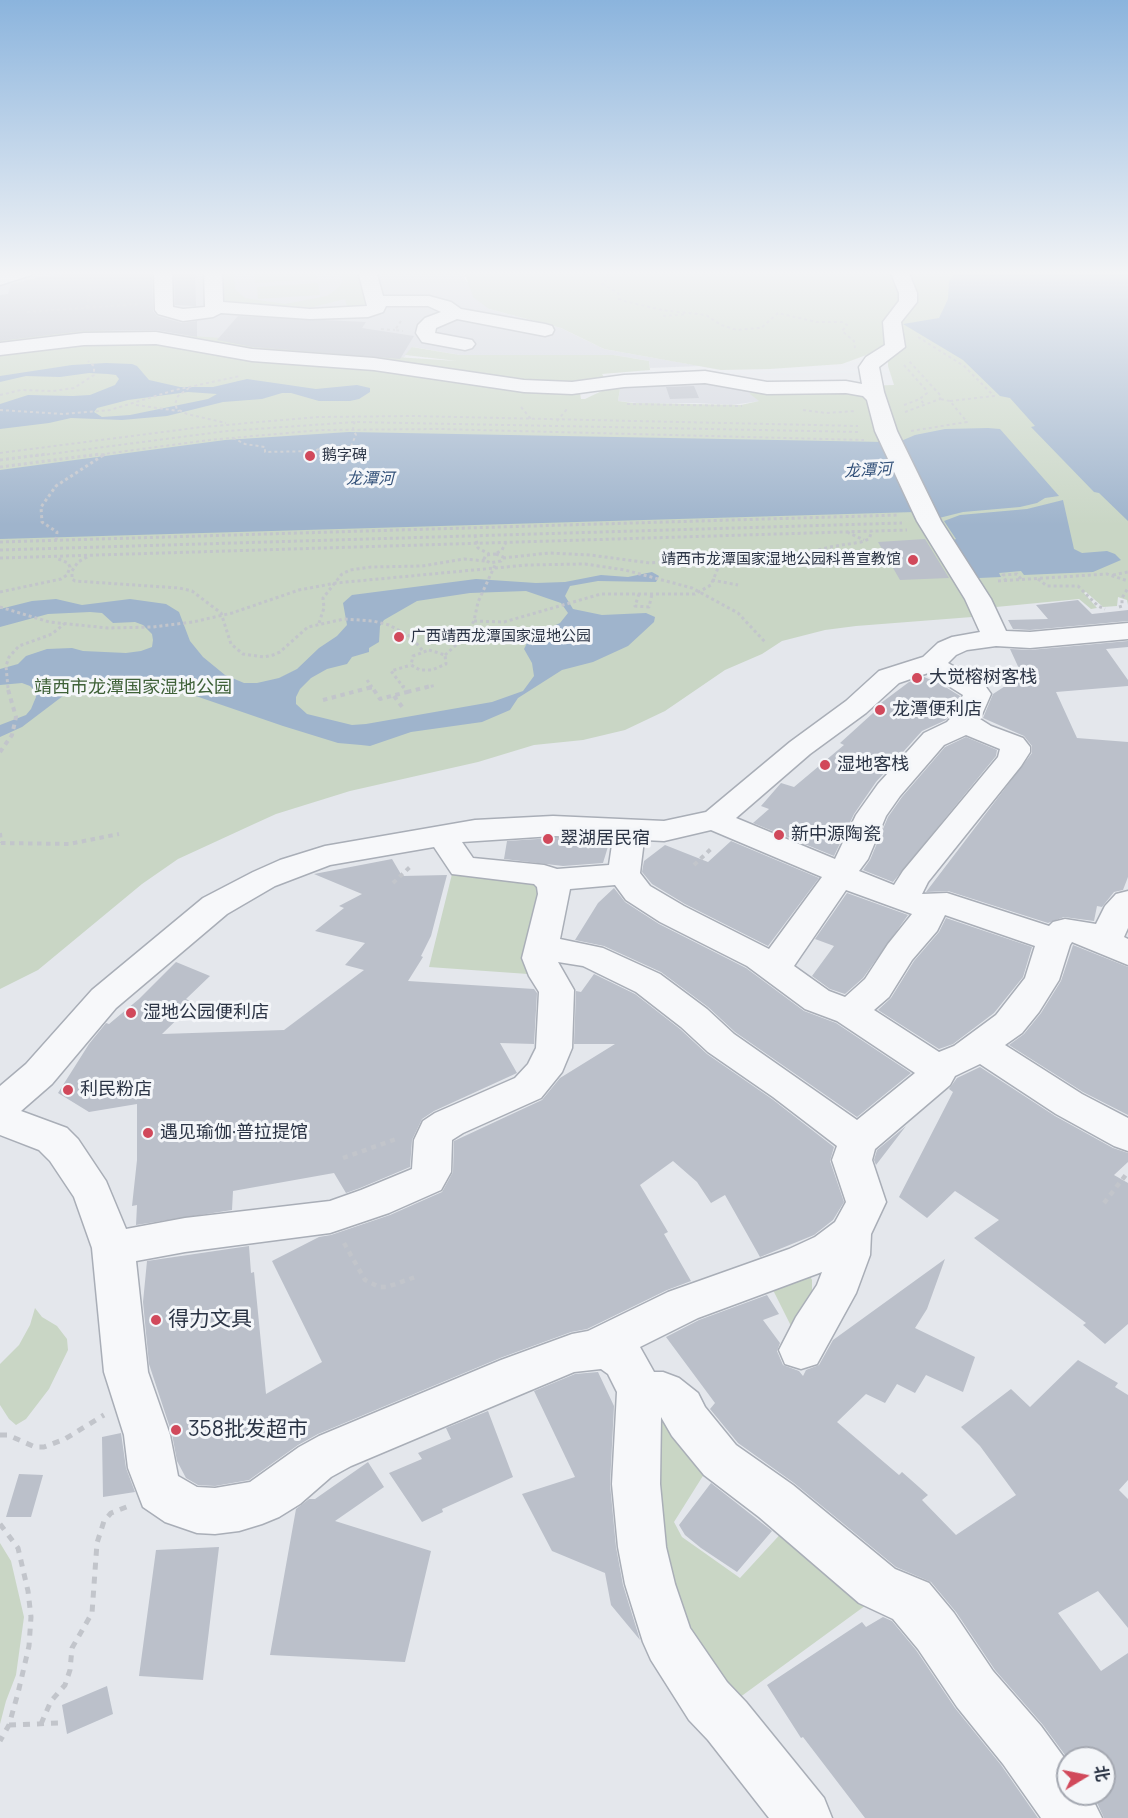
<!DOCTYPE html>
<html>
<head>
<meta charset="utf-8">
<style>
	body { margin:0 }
	#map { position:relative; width:1128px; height:1818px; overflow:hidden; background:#e4e7ec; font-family:Manrope,"Noto Sans SC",sans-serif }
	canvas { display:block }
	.north { position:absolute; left:1056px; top:1746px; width:60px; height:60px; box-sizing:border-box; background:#f4f6f9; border:2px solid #a4a8b1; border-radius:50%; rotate:80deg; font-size:16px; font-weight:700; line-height:24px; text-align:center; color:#2b3445 }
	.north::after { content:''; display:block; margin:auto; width:21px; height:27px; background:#d1495b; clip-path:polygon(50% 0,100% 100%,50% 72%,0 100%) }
</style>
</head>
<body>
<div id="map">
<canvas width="1128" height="1818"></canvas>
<div class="north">北</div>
</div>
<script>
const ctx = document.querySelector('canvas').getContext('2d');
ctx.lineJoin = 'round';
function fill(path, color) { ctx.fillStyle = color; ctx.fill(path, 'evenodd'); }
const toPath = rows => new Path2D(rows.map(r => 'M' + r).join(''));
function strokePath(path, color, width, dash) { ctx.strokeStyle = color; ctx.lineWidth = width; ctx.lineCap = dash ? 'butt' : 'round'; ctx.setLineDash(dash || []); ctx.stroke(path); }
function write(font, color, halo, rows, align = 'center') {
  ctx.font = font + ' Manrope,"Noto Sans SC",sans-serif'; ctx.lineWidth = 6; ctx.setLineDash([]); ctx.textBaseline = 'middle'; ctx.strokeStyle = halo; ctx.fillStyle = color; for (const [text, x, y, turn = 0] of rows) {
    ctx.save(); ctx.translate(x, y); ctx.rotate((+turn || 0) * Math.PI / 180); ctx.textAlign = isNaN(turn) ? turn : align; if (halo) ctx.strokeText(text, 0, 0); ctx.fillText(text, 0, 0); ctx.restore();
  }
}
fill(toPath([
	[36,271,464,271,465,279,489,309,561,328,604,349,700,366,650,368,649,361,614,355,460,355,413,347,397,365,0,347,0,284],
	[705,379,752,389,754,396,760,401,732,405,696,403,647,404,618,401,620,389,626,385]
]), '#d2d6de');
fill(toPath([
	[221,271,234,271,235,289,245,298,285,304,327,296,340,286,342,281,340,271,358,271,367,309,348,310,345,299,305,309,231,304,222,298],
	[315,271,317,279,255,283,254,272],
	[464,271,1128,271,1128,605,1127,600,1118,597,1117,606,1103,607,1086,592,1084,593,1097,608,1091,609,1079,599,996,607,992,603,983,604,972,617,856,626,825,630,782,641,762,654,725,670,665,711,625,730,583,740,534,745,478,762,350,791,276,814,254,824,178,859,142,884,38,970,0,989,0,334,100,330,283,342,381,356,457,361,405,355,412,347,460,355,614,355,649,361,650,370,602,374,606,380,579,387,581,399,585,399,608,388,626,385,620,389,618,401,633,403,741,405,759,401,750,394,752,389,894,385,888,366,888,344,880,350,842,364,770,369,721,370,604,349,561,328,489,309,473,297],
	[318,283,320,295,258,299,257,287],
	[452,874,545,881,528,974,429,967],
	[807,1270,812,1280,812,1303,795,1334,768,1280],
	[35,1308,42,1317,57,1326,67,1339,68,1350,49,1389,26,1419,16,1425,9,1419,0,1405,0,1364,19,1345,30,1325],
	[657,1405,706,1471,674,1522,682,1537,740,1578,786,1528,873,1600,732,1703,693,1641,663,1565],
	[0,1543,11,1561,24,1617,16,1675,6,1701,0,1724]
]), '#c9d6c5');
fill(toPath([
	[956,271,1128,271,1128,521,1099,493,1094,492,1031,427,1035,426,1010,398,1000,396,963,360,903,324,939,318,948,299,949,281],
	[106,363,132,364,137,366,149,380,180,387,213,387,247,379,316,389,357,385,370,388,370,392,359,399,350,401,319,401,291,393,282,393,262,399,223,402,167,416,122,420,71,418,49,423,0,429,0,404,28,395,73,396,90,395,115,385,119,379,116,375,108,374,89,373,60,377,26,376,0,382,0,376,72,365],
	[188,392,217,394,208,399,130,415,102,417,94,412,97,408,128,400],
	[988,428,1000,429,1059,496,1045,498,1037,503,1020,507,963,512,939,518,901,441,915,435,945,429],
	[349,432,884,442,915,512,0,539,0,470,225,440],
	[1063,500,1074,549,1082,553,1107,551,1115,554,1121,560,1093,572,1024,575,1021,571,999,573,1001,577,979,578,975,577,951,541,956,539,944,521,960,515,1027,509],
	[652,572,659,576,656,582,598,581,570,586,565,596,573,609,602,615,646,613,655,617,654,622,628,646,593,662,562,670,518,698,510,710,482,722,411,732,370,746,361,745,338,743,283,726,155,682,132,678,106,679,80,683,22,727,0,737,0,725,26,715,31,709,36,697,35,691,30,686,22,683,0,685,0,669,18,664,26,656,47,649,72,648,83,651,126,653,141,651,152,647,153,640,152,634,143,625,135,622,113,623,102,613,90,612,48,614,0,627,0,609,32,601,56,599,82,605,130,599,166,604,179,612,190,641,203,657,225,675,244,683,257,683,279,678,297,669,319,648,337,636,347,625,343,603,352,595,476,579,536,583,565,582,601,575,628,577],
	[526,591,561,603,568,613,560,623,532,636,527,643,524,649,532,663,534,676,523,691,492,702,366,724,352,725,307,714,296,704,296,697,300,689,311,678,327,669,347,664,352,657,369,652,369,648,379,642,380,626,384,620,417,601,470,593]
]), '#9fb4cc');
fill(toPath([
	[132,271,152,271,153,311,157,316,182,323,197,321,197,337,156,330,84,331,0,341,0,295,8,294,11,284,45,276],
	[174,271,195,271,196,306,175,305],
	[238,316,366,322,362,328,414,336,400,359,252,347,217,340],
	[694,386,699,398,670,399,666,387],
	[925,539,949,578,900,580,878,542],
	[1078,600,1092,614,1128,610,1128,621,1030,630,1013,629,1008,620,1048,619,1036,605],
	[1128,641,1128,647,1106,649,1128,680,1128,686,1056,692,1077,738,1128,742,1128,877,1123,890,1114,892,1102,907,1097,906,1094,921,1064,917,1048,923,948,891,926,892,1032,753,1032,746,1024,736,983,718,993,694,1022,675,1010,649,1030,650],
	[924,677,939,683,960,696,953,712,946,720,922,731,876,782,854,814,834,856,753,823,769,809,761,806,781,783,794,787,844,745,840,743,883,704,881,703,909,682],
	[966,737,997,750,996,756,893,882,863,870,870,860,888,817,902,797,945,747],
	[553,838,610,840,603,863,563,866,504,859,507,841],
	[731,841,819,878,768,946,685,904,652,884,642,872,644,861,665,845,708,862],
	[392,859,402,876,447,875,431,936,421,956,423,957,408,981,534,989,537,993,534,1044,500,1043,517,1073,434,1111,422,1119,412,1140,410,1167,360,1188,346,1193,334,1173,233,1191,232,1210,136,1225,137,1205,132,1206,137,1160,137,1104,89,1112,58,1093,89,1044,106,1023,109,1024,139,999,176,962,210,976,186,999,194,1003,162,1034,284,1030,364,970,345,965,365,943,315,931,344,908,339,906,362,894,314,874],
	[614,888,625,902,659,924,746,968,804,1011,836,1023,911,1073,857,1117,735,1032,708,1007,661,972,604,946,575,940,598,903],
	[847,893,908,915,863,978,845,994,830,989,812,976,834,946,815,939],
	[946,918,1032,947,1023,977,994,1013,953,1044,939,1049,878,1010,891,998,914,961,939,932],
	[1073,945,1128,967,1128,1115,1083,1092,1009,1045,1024,1034,1041,1013,1061,981],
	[594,974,635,994,680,1029,707,1054,772,1099,834,1147,830,1161,844,1202,833,1220,814,1235,760,1257,725,1195,711,1203,697,1182,673,1161,640,1185,668,1232,664,1234,691,1281,667,1290,587,1329,571,1332,500,1358,318,1434,298,1445,249,1480,215,1486,198,1485,186,1478,177,1461,172,1434,149,1364,143,1302,147,1261,249,1246,251,1273,254,1272,266,1394,322,1362,272,1261,319,1237,331,1235,390,1215,442,1192,453,1172,454,1141,542,1100,560,1078,615,1044,574,1044,576,991,581,992],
	[980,1067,1055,1116,1113,1148,1128,1153,1128,1162,1114,1175,1128,1183,1128,1324,1105,1344,1083,1325,1086,1323,974,1238,999,1220,955,1191,927,1218,899,1197,953,1092,949,1089,957,1078],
	[906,1126,876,1165,874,1160,877,1150],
	[945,1259,927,1309,915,1328,975,1357,963,1392,926,1375,915,1393,897,1384,885,1403,866,1394,837,1422,899,1475,902,1472,928,1495,922,1500,956,1535,1016,1495,980,1446,961,1427,1011,1389,1030,1407,1078,1360,1118,1383,1115,1387,1128,1395,1128,1480,1119,1490,1128,1499,1128,1628,1098,1591,1058,1613,1101,1671,1128,1653,1128,1818,1104,1818,1093,1794,1104,1794,1104,1758,1068,1759,1043,1725,995,1670,956,1612,931,1582,896,1567,794,1483,738,1443,710,1409,715,1403,666,1337,699,1320,767,1295,779,1314,763,1320,780,1343,777,1351,783,1365,799,1371,803,1376,806,1370,819,1365,833,1340],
	[598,1372,614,1406,610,1484,616,1547,623,1585,640,1640,611,1605,605,1573,552,1551,522,1494,575,1477,534,1391,575,1374],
	[488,1411,513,1477,442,1509,443,1512,422,1522,389,1473,422,1459,418,1453,451,1439,446,1428],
	[121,1433,126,1468,135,1492,103,1497,102,1437],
	[368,1462,384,1487,335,1521,431,1551,405,1662,270,1655,296,1509,309,1499,315,1499],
	[19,1474,43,1475,31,1517,6,1517],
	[711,1483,772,1531,737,1572,701,1548,685,1535,679,1525],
	[219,1547,203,1680,139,1676,156,1550],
	[883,1617,892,1621,916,1650,955,1708,1001,1765,1038,1818,865,1818,803,1737,801,1738,767,1685,862,1622,866,1627],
	[107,1686,113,1714,67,1734,62,1705]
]), '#bbc0ca');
const minor = toPath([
	[154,271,172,271,173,307,183,309,205,307,204,271,222,271,223,302,310,309,367,306,358,271,376,271,383,296,429,296,451,302,461,309,545,324,552,326,554,330,552,334,545,336,457,319,436,328,435,333,472,340,475,344,472,348,465,350,422,342,416,333,418,325,425,318,441,312,428,306,386,306,383,312,368,317,310,319,221,313,213,317,183,321,158,314,155,310,154,271],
	[890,271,908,271,917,293,917,302,901,322,905,347,879,367,884,392,897,431,941,521,991,599,1006,631,1030,632,1128,623,1128,639,1030,648,996,646,967,650,956,655,948,663,984,684,991,694,980,719,991,726,1023,738,1030,747,1030,752,1021,766,928,882,922,894,947,893,1049,926,1053,922,1065,919,1096,924,1105,906,1116,894,1128,891,1128,928,1124,937,1128,939,1128,965,1072,942,1070,945,1059,980,1039,1012,1022,1033,1005,1045,1082,1094,1128,1118,1128,1151,1114,1146,1056,1114,980,1064,955,1076,950,1085,875,1149,872,1160,886,1202,871,1234,870,1255,856,1293,817,1364,801,1369,785,1364,779,1350,796,1317,817,1285,822,1272,698,1318,640,1347,654,1372,663,1372,679,1378,698,1393,705,1407,736,1445,793,1485,895,1569,929,1583,954,1613,993,1671,1041,1726,1068,1763,1068,1794,1090,1794,1102,1818,1041,1818,1003,1764,957,1707,918,1649,893,1619,859,1603,759,1517,704,1475,672,1436,661,1417,660,1484,666,1547,675,1584,690,1628,727,1682,746,1702,824,1798,832,1818,769,1818,708,1740,689,1720,651,1660,643,1642,625,1584,618,1547,612,1484,617,1392,608,1374,601,1369,574,1372,351,1466,331,1477,300,1504,279,1517,262,1524,239,1531,215,1534,197,1533,165,1522,143,1507,128,1468,124,1435,104,1372,92,1248,74,1197,50,1161,39,1150,0,1135,0,1086,26,1064,92,990,203,898,253,872,280,860,325,846,475,820,553,816,664,821,706,812,790,742,846,701,879,671,923,657,938,643,952,637,980,632,965,599,917,521,875,431,867,400,863,396,846,393,767,394,705,383,624,387,572,394,524,392,374,370,252,361,156,344,84,345,0,355,0,343,84,333,156,332,252,349,374,358,524,380,572,382,624,375,705,371,767,382,846,381,862,384,859,367,866,357,885,345,883,322,899,301,899,293,890,271],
	[928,673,963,695,955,713,947,722,924,733,878,784,856,815,835,859,736,818,810,754,866,713,899,683,928,673],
	[966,735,1000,749,998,757,903,871,894,885,859,871,868,859,886,816,900,796,944,745,966,735],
	[711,830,822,877,769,949,684,906,650,886,640,873,644,840,664,841,711,830],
	[553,836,613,838,609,865,557,869,544,865,473,858,462,842,553,836],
	[434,847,452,874,534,884,537,887,538,894,522,958,529,976,539,992,536,1048,528,1064,515,1078,435,1113,423,1121,414,1140,412,1169,361,1190,330,1201,185,1218,126,1229,106,1181,78,1139,67,1128,21,1111,52,1084,116,1008,227,914,275,886,330,865,434,847],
	[615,885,626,900,660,922,747,966,805,1009,837,1021,915,1073,857,1120,734,1034,707,1009,660,974,603,948,560,939,570,889,615,885],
	[846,890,912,914,888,944,865,979,845,997,829,991,794,966,846,890],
	[945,915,1035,946,1025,978,996,1015,954,1046,939,1052,874,1010,889,997,912,960,937,931,945,915],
	[558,962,583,966,636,992,681,1027,708,1052,773,1097,837,1146,832,1160,846,1202,835,1222,815,1237,789,1249,668,1292,588,1331,572,1334,501,1360,319,1436,299,1447,250,1482,215,1488,197,1487,178,1476,170,1435,148,1372,136,1261,185,1252,330,1233,389,1213,441,1190,451,1172,452,1140,463,1133,541,1098,562,1072,572,1048,574,990,558,962]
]);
const major = toPath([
	[9,271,34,271,31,275,0,285,0,274,9,271]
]);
strokePath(minor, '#a9aeb7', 3);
strokePath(major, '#a3abb8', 3);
strokePath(toPath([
	[603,271,609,277,602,284,618,293,619,299,624,301,662,310,706,315,721,325,737,330,761,328,778,313,816,322,843,322,847,325,842,331,854,341,855,348],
	[46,272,55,271],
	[87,308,93,274],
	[27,312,140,304],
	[663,316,686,314],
	[401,321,395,330,403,331],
	[381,329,395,330],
	[918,337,964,366,994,396,950,401],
	[904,365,926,390,927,393,920,399,924,404],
	[189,388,178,396,175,404,177,409,187,414,226,423],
	[0,395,21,390,53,391,74,388,94,375,94,366,88,361],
	[627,404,742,406],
	[136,405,179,411],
	[904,405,920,399],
	[521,407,531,419],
	[0,410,63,414,110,410,175,390,240,376],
	[803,410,826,413,856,411],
	[905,412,940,399,941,396,909,361],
	[557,421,567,409],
	[911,431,967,422,950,401,940,399],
	[233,438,245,444,265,447,265,452,315,451,324,446,330,448,351,446,356,435,353,429,355,420],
	[0,453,202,427,318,417,413,416,858,426],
	[35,456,227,431,355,422,861,432],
	[89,456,209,440,321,430,440,429,864,440],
	[103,456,105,454]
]), '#c2c5cb', 2, [3, 3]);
strokePath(toPath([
	[0,460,47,454],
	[0,467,100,454],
	[847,532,864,540],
	[475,535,478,548,489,554],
	[56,540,57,532,42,522,41,507,56,486,105,454],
	[0,542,899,515],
	[0,550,902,523],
	[497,553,502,550,506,542],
	[496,554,503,557,501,561,490,563,484,559,486,555,496,554],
	[87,557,78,562,72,571,72,579,75,581,179,588,192,591,221,613,231,644,243,654,264,657,273,655,280,652,308,627,344,619,373,621,389,625,411,637,423,651],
	[0,558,907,530],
	[503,558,549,553,590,555,650,563,695,559,719,562,781,560,830,547,861,542,869,539,872,531],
	[1113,575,1128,572],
	[1038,579,1047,586,1078,586,1098,606,1105,609],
	[712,580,738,585],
	[998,581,1107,574,1128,581],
	[1006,581,1003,575,1017,574,1021,579],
	[0,592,61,579,67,575,70,567,68,563,56,558],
	[639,594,635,606,649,607,652,594],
	[1119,607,1122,606,1122,598,1128,588],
	[474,621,504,622,601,594,695,594,711,585,718,568,726,562],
	[319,623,324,608,323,598,342,574,350,570,371,567,422,566,464,559,485,561],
	[429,650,445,655,446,664,432,670,420,670,411,665,413,656,429,650],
	[445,655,464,638,474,621,478,602,496,563],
	[367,680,372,687],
	[8,688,6,666,9,657,19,646,52,634,64,624],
	[369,688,372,688],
	[404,688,391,671,411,665],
	[425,688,436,685]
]), '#c2c5cb', 3, [3, 3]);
strokePath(toPath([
	[407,692,431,686],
	[394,696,403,708],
	[323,700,372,687,380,699,407,692,403,686],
	[0,752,12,735,16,717,7,686],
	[0,833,1,843],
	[1,843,69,844,119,834],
	[694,865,713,847],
	[393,883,410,867]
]), '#c2c5cb', 4, [4.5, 4.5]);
strokePath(toPath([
	[343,1158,399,1138],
	[1104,1203,1128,1172],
	[344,1243,365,1280,379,1287,387,1287,415,1277]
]), '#c2c5cb', 4.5, [5, 5]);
strokePath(toPath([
	[0,1435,8,1435,35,1447,44,1447,65,1439,104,1415],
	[0,1524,18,1548,28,1591,31,1617,29,1646,18,1693,9,1725,0,1741],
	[41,1724,51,1701,65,1685,70,1670,72,1648,92,1613,97,1543,104,1521,111,1513,129,1506],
	[9,1725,59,1723]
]), '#c2c5cb', 5, [7, 7]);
fill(minor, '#f7f8fa');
fill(major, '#fff');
strokePath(toPath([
	[0,607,49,622,108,628,153,627,193,622,232,613,299,590,336,583,527,565,585,564,625,570,692,588,738,613,765,642]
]), '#c2c5cb', 3, [3, 3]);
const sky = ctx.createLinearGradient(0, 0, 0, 525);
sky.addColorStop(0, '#8bb4dd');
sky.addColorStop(0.52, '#f3f4f6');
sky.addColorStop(1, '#f3f4f600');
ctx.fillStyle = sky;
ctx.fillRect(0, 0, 1128, 525);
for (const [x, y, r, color] of [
	[310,456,6,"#d1495b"],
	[913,560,6,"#d1495b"],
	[399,637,6,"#d1495b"],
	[917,678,6,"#d1495b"],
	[880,710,6,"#d1495b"],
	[825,765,6,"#d1495b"],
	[779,835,6,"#d1495b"],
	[548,839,6,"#d1495b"],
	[131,1013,6,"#d1495b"],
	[68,1090,6,"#d1495b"],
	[148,1133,6,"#d1495b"],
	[156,1320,6,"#d1495b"],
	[176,1430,6,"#d1495b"]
]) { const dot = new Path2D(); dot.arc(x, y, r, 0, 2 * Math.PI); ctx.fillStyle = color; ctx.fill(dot); strokePath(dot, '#f4f6f9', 2); }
write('15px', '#2b3445', '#f4f6f9', [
	["鹅字碑",322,456],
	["靖西市龙潭国家湿地公园科普宣教馆",901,560,"right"],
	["广西靖西龙潭国家湿地公园",411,637]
], 'left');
write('italic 16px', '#34527a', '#f4f6f9', [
	["龙潭河",868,471,-3],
	["龙潭河",370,480]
]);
write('18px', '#2b3445', '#f4f6f9', [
	["大觉榕树客栈",929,678],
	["龙潭便利店",892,710],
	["湿地客栈",837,765],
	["新中源陶瓷",791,835],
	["翠湖居民宿",560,839],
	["湿地公园便利店",143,1013],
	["利民粉店",80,1090],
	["遇见瑜伽·普拉提馆",160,1133]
], 'left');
write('18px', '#3f6138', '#f4f6f9', [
	["靖西市龙潭国家湿地公园",133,688]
]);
write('21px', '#2b3445', '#f4f6f9', [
	["得力文具",168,1320],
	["358批发超市",188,1430]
], 'left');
</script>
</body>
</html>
